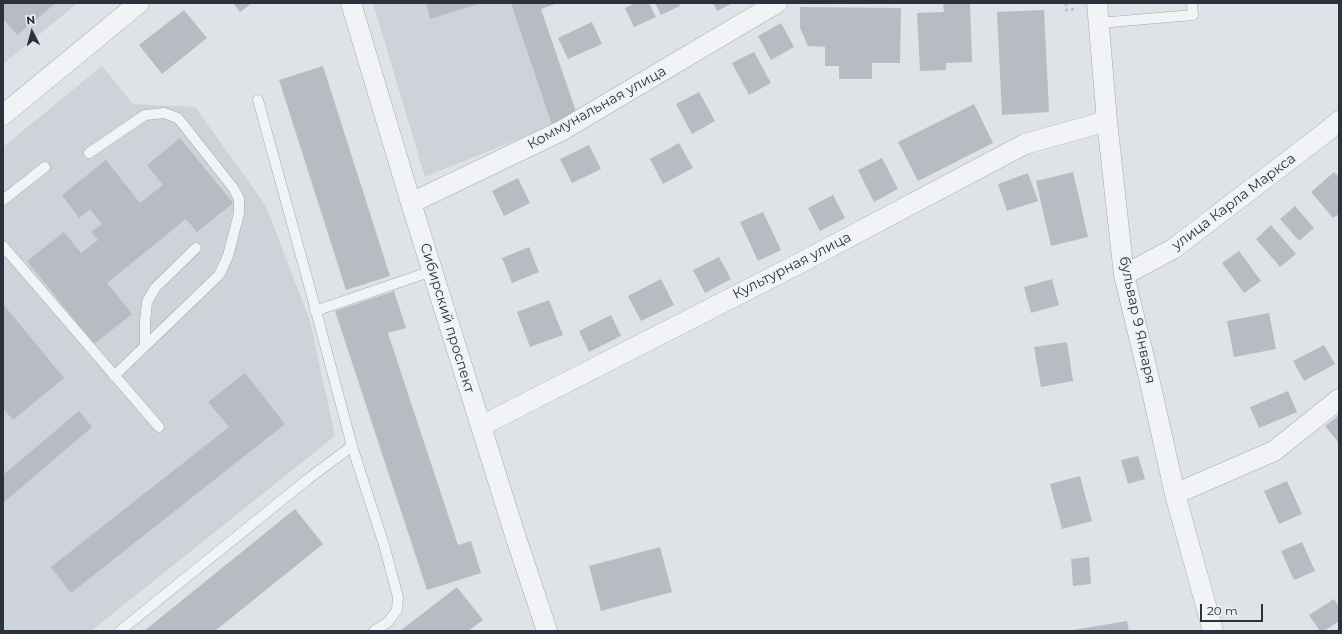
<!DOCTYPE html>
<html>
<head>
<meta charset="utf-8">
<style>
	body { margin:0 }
	#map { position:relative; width:1342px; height:634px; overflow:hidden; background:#dfe3e7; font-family:Montserrat,sans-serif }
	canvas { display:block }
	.frame { position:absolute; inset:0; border:4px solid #2a323d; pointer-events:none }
	.north { position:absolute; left:12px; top:12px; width:40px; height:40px; -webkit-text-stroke:3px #eff2f5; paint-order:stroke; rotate:354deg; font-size:11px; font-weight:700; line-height:16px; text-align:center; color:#2a323d }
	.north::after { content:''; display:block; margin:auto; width:14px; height:18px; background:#2a323d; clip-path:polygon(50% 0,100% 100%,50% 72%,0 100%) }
	.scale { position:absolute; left:1200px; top:604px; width:63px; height:18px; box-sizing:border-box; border:2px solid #2a323d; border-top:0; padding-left:5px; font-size:12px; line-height:14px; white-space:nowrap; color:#2a323d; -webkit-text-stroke:3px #eff2f5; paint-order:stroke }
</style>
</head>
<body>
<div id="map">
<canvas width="1342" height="634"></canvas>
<div class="frame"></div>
<div class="north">N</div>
<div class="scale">20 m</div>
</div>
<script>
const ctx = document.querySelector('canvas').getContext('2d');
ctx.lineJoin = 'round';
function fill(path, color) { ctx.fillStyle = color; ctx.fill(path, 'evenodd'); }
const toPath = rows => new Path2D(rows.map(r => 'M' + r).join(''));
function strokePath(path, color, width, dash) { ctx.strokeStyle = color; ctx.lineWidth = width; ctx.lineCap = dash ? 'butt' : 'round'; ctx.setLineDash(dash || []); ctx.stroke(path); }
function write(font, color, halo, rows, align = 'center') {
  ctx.font = font + ' Montserrat,sans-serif'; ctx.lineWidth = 3.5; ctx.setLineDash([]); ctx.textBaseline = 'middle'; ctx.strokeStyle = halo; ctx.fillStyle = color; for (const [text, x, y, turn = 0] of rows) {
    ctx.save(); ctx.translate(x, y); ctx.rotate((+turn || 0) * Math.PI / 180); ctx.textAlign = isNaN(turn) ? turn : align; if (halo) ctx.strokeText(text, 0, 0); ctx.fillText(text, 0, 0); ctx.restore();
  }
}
fill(toPath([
	[3,3,78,3,3,64],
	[373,3,557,3,541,9,577,115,425,177],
	[102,66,133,104,195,107,266,206,310,321,335,436,91,631,3,631,3,147]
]), '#ced2d9');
fill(toPath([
	[3,3,56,3,17,35,3,18],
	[233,3,252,3,240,12],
	[426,3,482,3,430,19],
	[511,3,558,3,541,9,577,115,552,125],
	[636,3,649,3,656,17,634,27,625,8],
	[655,3,678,3,680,6,661,15],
	[713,3,733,3,717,11],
	[970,3,972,62,946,63,946,70,920,71,917,13,944,12,943,4],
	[800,7,901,8,900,63,872,63,872,79,839,79,839,66,825,66,825,47,808,46,800,28],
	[184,10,207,38,162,74,139,45],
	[1044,10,1049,112,1002,115,997,12],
	[592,22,602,44,568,59,558,38],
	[781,23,794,47,771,60,758,36],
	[754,52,771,83,749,95,732,63],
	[323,66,390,276,346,290,279,80],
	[699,92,715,121,692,134,676,104],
	[974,104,993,143,918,181,898,142],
	[180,138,233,203,197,232,186,219,107,283,132,314,94,344,27,261,64,232,81,253,98,240,91,232,102,224,90,209,79,218,62,195,106,160,140,203,163,185,147,165],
	[679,143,693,168,663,184,650,159],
	[589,145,601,169,572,183,560,159],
	[882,158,898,189,874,202,858,170],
	[1073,172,1088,237,1051,246,1036,181],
	[1334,172,1339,177,1339,214,1333,218,1311,192],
	[1028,173,1038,201,1007,211,998,184],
	[518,178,530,203,504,216,492,191],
	[833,195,845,218,820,231,808,208],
	[1295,206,1314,228,1299,241,1280,219],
	[763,212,781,250,758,261,740,222],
	[1271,225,1296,254,1280,267,1256,239],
	[529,247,539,272,512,283,502,258],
	[1239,251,1261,281,1244,293,1222,263],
	[719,257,731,279,705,293,693,270],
	[661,279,674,305,641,321,628,296],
	[1052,279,1059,305,1031,313,1024,287],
	[394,291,406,328,388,333,458,545,471,541,481,573,427,590,335,311],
	[549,300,563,335,530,347,517,312],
	[3,304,64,378,13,420,3,408],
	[1269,313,1276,349,1234,357,1227,321],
	[611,315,621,336,589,352,579,331],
	[1067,342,1073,381,1041,387,1034,347],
	[1324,345,1335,364,1304,381,1293,361],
	[245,373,285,424,71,593,51,567,229,427,208,402],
	[1288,391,1297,412,1259,428,1250,407],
	[79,411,92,427,3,503,3,475],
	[1339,415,1339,443,1325,426],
	[1138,456,1145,479,1128,484,1121,460],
	[1080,476,1092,521,1062,529,1050,484],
	[1287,481,1302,514,1279,524,1264,491],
	[295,509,323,544,215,631,144,631],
	[1302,542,1315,571,1294,580,1281,551],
	[660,547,672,592,601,611,589,566],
	[1089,557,1091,584,1073,586,1071,559],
	[457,587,483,620,468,631,400,631],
	[1334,599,1339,607,1339,621,1324,631,1320,631,1309,615],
	[1127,621,1129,631,1073,631,1073,630]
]), '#b7bcc3');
const service = toPath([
	[1099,23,1193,15,1192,3],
	[258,100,312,296,352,446,384,545,398,597,397,610,388,622,374,631],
	[89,153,145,115,164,113,178,118,234,189,239,199,239,213,228,256,219,275,114,376],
	[3,200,45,167],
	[3,246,159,427],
	[315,311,432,271],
	[145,346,145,322,147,302,155,288,196,248],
	[120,631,308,479,352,446]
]);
const minor = toPath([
	[351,3,411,203,516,538,547,631],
	[1097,3,1107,121,1124,275,1149,378,1175,494,1213,631],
	[3,115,139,3],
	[411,203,561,131,777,3],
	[1124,275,1173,249,1326,132,1339,121],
	[481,426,800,263,1025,144,1107,121],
	[1175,494,1274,451,1339,399]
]);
strokePath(service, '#a5aab1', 11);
strokePath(minor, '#a5aab1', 21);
strokePath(toPath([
	[1066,3,1066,10,1077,9]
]), '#babdc2', 2.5, [3, 3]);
strokePath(service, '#f2f3f6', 10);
strokePath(minor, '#f2f3f6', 20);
write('14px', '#2a323d', '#eff2f5', [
	["Коммунальная улица",597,108,-29],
	["улица Карла Маркса",1234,202,-37],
	["Культурная улица",792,266,-27],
	["Сибирский проспект",447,318,73],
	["бульвар 9 Января",1137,320,78]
]);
</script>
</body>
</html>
